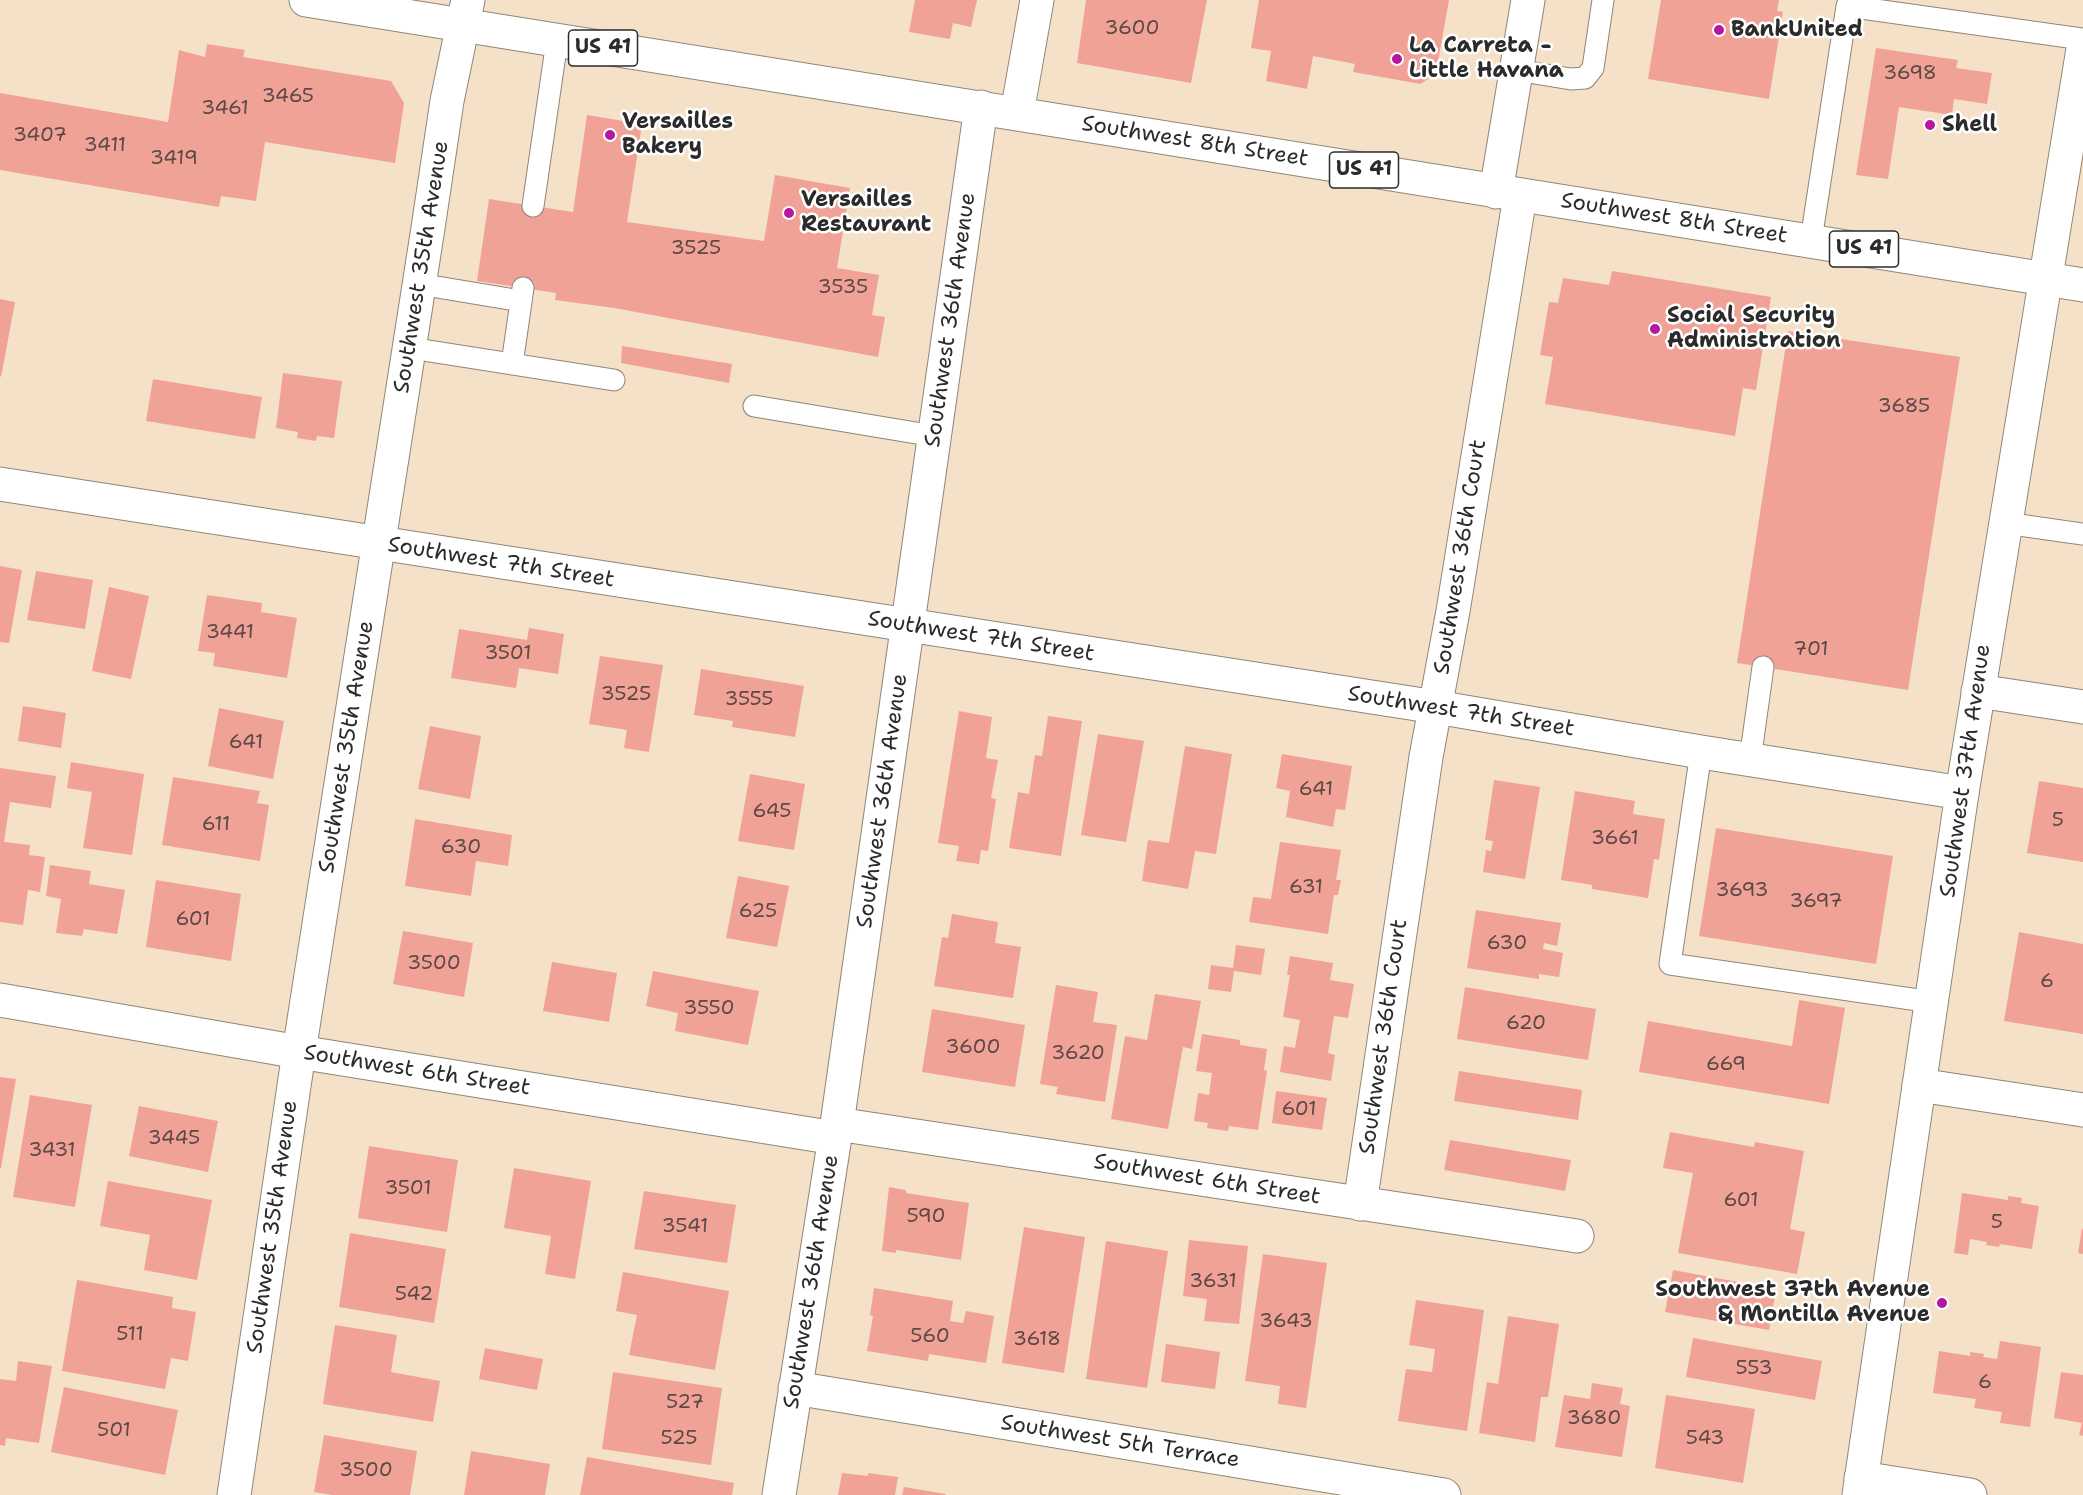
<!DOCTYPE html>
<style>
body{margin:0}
canvas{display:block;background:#f4e1c7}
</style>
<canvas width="2083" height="1495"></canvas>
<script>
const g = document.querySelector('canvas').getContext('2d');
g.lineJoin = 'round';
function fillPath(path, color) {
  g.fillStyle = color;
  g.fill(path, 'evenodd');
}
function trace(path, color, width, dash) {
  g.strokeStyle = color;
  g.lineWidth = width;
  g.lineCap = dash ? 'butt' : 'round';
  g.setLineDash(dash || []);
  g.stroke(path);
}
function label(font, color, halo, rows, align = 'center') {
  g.font = font + ' "Shantell Sans",sans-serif';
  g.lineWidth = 5;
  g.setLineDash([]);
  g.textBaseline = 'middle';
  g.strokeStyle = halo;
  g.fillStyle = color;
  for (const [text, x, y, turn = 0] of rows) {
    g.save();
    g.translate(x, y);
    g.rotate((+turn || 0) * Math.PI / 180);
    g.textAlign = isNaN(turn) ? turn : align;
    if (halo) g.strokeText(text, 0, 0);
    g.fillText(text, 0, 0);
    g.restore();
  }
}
const building = new Path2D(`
 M915 0H977L971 27 953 23 950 39 909 32Z
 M1086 0H1207L1191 83 1077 63Z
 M1259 0H1449L1436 73 1421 84 1353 72 1355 64 1313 56 1307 89 1266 81 1271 51 1251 48Z
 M1661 0H1779L1777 11 1783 12 1769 99 1648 79Z
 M207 44 245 50 243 57 391 81 404 103 395 163 265 142 256 201 221 196 219 207 0 170V93L168 122 179 50 205 57Z
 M1876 48 1958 60 1956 68 1992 73 1987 104 1954 99 1952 115 1899 107 1888 179 1856 175Z
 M587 115 642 124 627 222 764 241 775 175 850 188 837 268 879 275 872 315 885 317 878 357 614 308 555 300 556 293 477 281 489 199 573 212Z
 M1612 271 1771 297 1756 390 1743 388 1735 436 1545 404 1553 357 1540 355 1549 302 1558 303 1563 278 1609 285Z
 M0 299 15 302 1 377 0 376Z
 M1788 331 1960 357 1908 690 1737 663Z
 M622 346 732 364 729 383 621 363Z
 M283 373 342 381 334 438 317 436 316 441 297 438 298 432 276 428Z
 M153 379 262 397 255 439 146 421Z
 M0 566 22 570 9 643 0 642Z
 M36 571 93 580 85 629 27 620Z
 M109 587 149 596 131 679 92 671Z
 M207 595 262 603 261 612 297 618 287 678 213 666 215 653 198 651Z
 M529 628 564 634 558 674 519 668 516 688 451 678 459 629 527 640Z
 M600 656 663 665 649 752 624 748 627 730 589 724Z
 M701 669 804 686 795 737 732 727 733 721 694 715Z
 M23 706 66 713 61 748 18 741Z
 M219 708 284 721 273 779 208 766Z
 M959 711 992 717 986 758 998 760 991 798 996 799 988 851 981 850 979 864 956 861 959 846 938 843Z
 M1048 716 1082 721 1061 856 1009 848 1018 792 1029 794 1035 755 1042 756Z
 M430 726 481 736 470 799 418 789Z
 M1098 734 1144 741 1126 842 1081 835Z
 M1185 746 1232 754 1216 854 1195 851 1188 889 1142 881 1148 840 1169 843Z
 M1282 754 1352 766 1345 810 1336 809 1333 827 1286 817 1290 791 1276 788Z
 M71 762 144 774 132 855 83 848 92 792 67 788Z
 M0 768 56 776 51 808 10 802 4 842 30 845 29 855 45 857 40 892 28 890 23 925 0 922Z
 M750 774 805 784 794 850 738 841Z
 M173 777 260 791 257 803 269 805 260 861 162 845Z
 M1494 780 1540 787 1525 879 1483 872 1486 850 1491 851 1493 841 1485 840Z
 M2039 781 2083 788V862L2027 853Z
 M1575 791 1635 801 1633 814 1665 819 1659 860 1654 859 1648 898 1592 889V885L1561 880Z
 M415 819 512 835 508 866 476 861 471 896 405 886Z
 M1716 828 1893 856 1876 964 1699 936Z
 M1280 842 1341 850 1336 880H1341L1338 895H1334L1328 934 1249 922 1253 897 1271 899Z
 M50 865 91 871 89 884 125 890 117 934 84 929 82 936 56 933 61 899 46 896Z
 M738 876 789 886 777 947 726 938Z
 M156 880 241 894 231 961 146 947Z
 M1476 910 1561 923 1557 946 1544 943 1543 949 1563 953 1559 977 1539 974V979L1467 968Z
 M952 914 998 922 995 943 1021 947 1013 998 934 986 942 937 948 938Z
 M403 931 473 943 464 997 393 984Z
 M2019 932 2083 944V1034L2004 1021Z
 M1236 945 1265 949 1261 975 1234 971 1231 992 1208 989 1211 965 1233 968Z
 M1290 956 1333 963 1330 980 1354 984 1348 1018 1334 1016 1328 1053 1335 1055 1331 1081 1280 1072 1284 1046 1295 1048 1300 1020 1283 1017 1290 975H1287Z
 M552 962 617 973 609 1022 543 1011Z
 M653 971 759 991 748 1045 675 1031 678 1013 646 1006Z
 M1056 985 1098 992 1093 1022 1117 1025 1105 1102 1056 1094 1058 1087 1040 1084Z
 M1465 987 1596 1009 1588 1060 1457 1039Z
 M1155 994 1201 1001 1192 1049 1183 1047 1168 1129 1111 1119 1125 1036 1147 1040Z
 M1799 1000 1845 1008 1829 1104 1639 1072 1648 1021 1792 1046Z
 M932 1009 1025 1025 1015 1087 922 1072Z
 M1202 1034 1240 1040V1045L1267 1049 1264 1070 1267 1071 1258 1130 1229 1126 1228 1131 1207 1128 1208 1123 1194 1121 1198 1093 1209 1095 1212 1073 1196 1071Z
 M1459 1071 1582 1090 1578 1120 1454 1101Z
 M0 1077 16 1079 1 1168H0Z
 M1276 1091 1327 1098 1322 1130 1272 1123Z
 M30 1095 92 1105 75 1207 13 1197Z
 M139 1106 218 1121 208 1172 129 1156Z
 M1670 1132 1754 1147 1755 1142 1804 1151 1790 1229 1805 1232 1797 1274 1678 1253 1693 1173 1663 1168Z
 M1450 1140 1571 1160 1565 1191 1444 1170Z
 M369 1146 458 1160 447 1232 358 1218Z
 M514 1168 591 1181 575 1279 545 1274 551 1236 504 1228Z
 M108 1181 212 1200 197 1280 144 1270 150 1235 100 1226Z
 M889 1187 906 1190V1193L969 1203 961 1260 896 1250V1253L882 1251Z
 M644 1191 736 1205 727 1263 634 1249Z
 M1962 1193 2008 1200V1196L2022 1198 2021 1203 2039 1206 2032 1249 2000 1244 1999 1247 1986 1245 1987 1242 1970 1239 1968 1255 1954 1253Z
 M1024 1227 1085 1237 1064 1373 1002 1363Z
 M2082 1229H2083V1254L2078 1253Z
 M350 1233 446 1249 434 1323 339 1307Z
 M1189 1240 1248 1246 1239 1324 1204 1321 1207 1299 1183 1296Z
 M1106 1241 1168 1251 1147 1388 1086 1379Z
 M1263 1254 1327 1263 1306 1408 1278 1404 1280 1386 1245 1381Z
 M1673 1270 1776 1289 1769 1330 1665 1312Z
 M623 1272 729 1291 715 1370 629 1355 637 1315 616 1311Z
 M77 1280 173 1297 172 1308 196 1312 188 1361 171 1358 165 1389 62 1371Z
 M874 1288 953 1301 950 1321 963 1323 966 1311 994 1316 986 1363 929 1354 928 1361 867 1351 873 1316 870 1315Z
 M1416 1300 1484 1310 1467 1431 1398 1421 1406 1369 1432 1372 1435 1349 1409 1345Z
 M1508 1316 1559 1324 1548 1397H1541L1535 1442 1479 1433 1487 1382 1498 1384Z
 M335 1325 397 1335 391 1372 440 1381 433 1422 323 1404Z
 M1693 1338 1822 1361 1815 1400 1686 1377Z
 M2000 1341 2041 1347 2030 1427 2000 1423 2002 1412 1974 1408 1976 1399 1933 1393 1939 1351 1970 1356V1352L1984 1354 1983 1357 1997 1359Z
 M1166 1344 1220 1352 1215 1389 1161 1382Z
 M485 1348 543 1359 537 1390 479 1379Z
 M18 1361 52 1366 39 1443 6 1438 5 1446 0 1445V1379L16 1381Z
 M613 1372 722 1388 711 1465 602 1449Z
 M2061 1372 2083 1375V1436L2079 1435 2082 1423 2054 1418Z
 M1592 1383 1623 1388 1620 1404 1630 1406 1622 1457 1555 1447 1564 1395 1590 1399Z
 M64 1387 178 1410 165 1475 51 1452Z
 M1666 1395 1755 1409 1743 1483 1655 1468Z
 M324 1435 417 1451 410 1495H333L314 1492Z
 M471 1451 550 1464 545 1495H464Z
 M587 1457 734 1483 732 1495H580Z
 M842 1473 868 1476V1473L898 1477 895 1495H838Z
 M904 1487 946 1494V1495H902Z`);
const service = new Path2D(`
 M1516 70 1571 79 1585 78 1593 68 1603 0
 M533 206 557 41
 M1811 240 1847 6 2083 39
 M419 284 521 301
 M410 348 614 380
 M512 364 523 288
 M754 406 934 436
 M2005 523 2083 534
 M1701 752 1670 964 1932 1002
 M1750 760 1763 667`);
const minor = new Path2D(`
 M1017 113 1037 0
 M1496 192 1528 0
 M0 484 1436 707 1701 752 1962 793
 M1978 691 2083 707
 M0 1000 299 1052 835 1138
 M1919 1085 2083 1110
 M837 1124 1577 1236
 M1360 1204 1426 757 1453 611 1520 196
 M795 1388 1444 1495
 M1861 1478 1970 1495
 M234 1495 299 1052 428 228 447 101 468 0
 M779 1495 837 1124 981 107`);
const secondary = new Path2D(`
 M1859 1495 1962 793 2083 49`);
const primary = new Path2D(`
 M306 0 2083 285`);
const markers = [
 [1719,30,6,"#b5179e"],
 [1397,59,6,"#b5179e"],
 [1930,125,6,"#b5179e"],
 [610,135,6,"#b5179e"],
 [789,213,6,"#b5179e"],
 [1655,329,6,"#b5179e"],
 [1942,1303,6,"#b5179e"]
];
const numberNames = [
 ["3600",1132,29],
 ["3698",1910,74],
 ["3465",288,97],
 ["3461",225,109],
 ["3407",40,136],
 ["3411",105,146],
 ["3419",174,159],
 ["3525",696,249],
 ["3535",843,288],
 ["3685",1904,407],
 ["3441",230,633],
 ["701",1811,650],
 ["3501",508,654],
 ["3525",626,695],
 ["3555",749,700],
 ["641",246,743],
 ["641",1316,790],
 ["645",772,812],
 ["5",2058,821],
 ["611",216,825],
 ["3661",1615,839],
 ["630",461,848],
 ["631",1306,888],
 ["3693",1742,891],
 ["3697",1816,902],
 ["625",758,912],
 ["601",193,920],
 ["630",1507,944],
 ["3500",434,964],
 ["6",2047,982],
 ["3550",709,1009],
 ["620",1526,1024],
 ["3600",973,1048],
 ["3620",1078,1054],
 ["669",1726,1065],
 ["601",1299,1110],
 ["3445",174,1139],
 ["3431",52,1151],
 ["3501",408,1189],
 ["601",1741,1201],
 ["590",926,1217],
 ["5",1997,1223],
 ["3541",685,1227],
 ["3631",1213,1282],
 ["542",414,1295],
 ["3643",1286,1322],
 ["511",130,1335],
 ["560",930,1337],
 ["3618",1037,1340],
 ["553",1754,1369],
 ["6",1985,1383],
 ["527",685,1403],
 ["3680",1594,1419],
 ["501",114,1431],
 ["525",679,1439],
 ["543",1705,1439],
 ["3500",366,1471]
];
const shields = [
 [603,48,69],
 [1364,170,69],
 [1864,249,69]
];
const shieldNames = [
 ["US 41",603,48],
 ["US 41",1364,170],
 ["US 41",1864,249]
];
const poiNames = [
 ["BankUnited",1731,30],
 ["La Carreta -",1409,46],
 ["Little Havana",1409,71],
 ["Versailles",622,122],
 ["Bakery",622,147],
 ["Shell",1942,125],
 ["Versailles",801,200],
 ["Restaurant",801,225],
 ["Social Security",1667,316],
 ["Administration",1667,341],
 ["Southwest 37th Avenue",1930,1290,"right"],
 ["& Montilla Avenue",1930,1315,"right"]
];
const streetNames = [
 ["Southwest 8th Street",1195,142,9],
 ["Southwest 8th Street",1674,219,9],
 ["Southwest 35th Avenue",422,267,-81],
 ["Southwest 36th Avenue",951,320,-82],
 ["Southwest 36th Court",1461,557,-81],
 ["Southwest 7th Street",501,563,9],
 ["Southwest 7th Street",981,637,9],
 ["Southwest 7th Street",1461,712,9],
 ["Southwest 35th Avenue",347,747,-81],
 ["Southwest 37th Avenue",1966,771,-82],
 ["Southwest 36th Avenue",883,801,-82],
 ["Southwest 36th Court",1384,1037,-82],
 ["Southwest 6th Street",417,1071,9],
 ["Southwest 6th Street",1207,1180,9],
 ["Southwest 35th Avenue",273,1227,-82],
 ["Southwest 36th Avenue",812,1282,-81],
 ["Southwest 5th Terrace",1120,1442,9]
];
fillPath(building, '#f1a297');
trace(service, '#908679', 23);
trace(minor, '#908679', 35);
trace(secondary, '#908679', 35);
trace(primary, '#908679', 35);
trace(service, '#fff', 21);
trace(minor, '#fff', 33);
trace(secondary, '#fff', 33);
trace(primary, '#fff', 33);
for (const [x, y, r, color] of markers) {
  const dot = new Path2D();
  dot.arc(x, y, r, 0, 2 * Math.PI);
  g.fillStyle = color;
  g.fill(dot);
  trace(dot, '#fff', 2);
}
label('20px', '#5c4946', null, numberNames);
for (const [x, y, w] of shields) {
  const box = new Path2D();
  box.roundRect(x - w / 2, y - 18, w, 36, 4.5);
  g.fillStyle = '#fff';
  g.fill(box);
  trace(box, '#2b2b2b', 1.5);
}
label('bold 21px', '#2b2b2b', null, shieldNames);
label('bold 22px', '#2b2b2b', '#fff', poiNames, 'left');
label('22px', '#2b2b2b', '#fff', streetNames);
</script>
